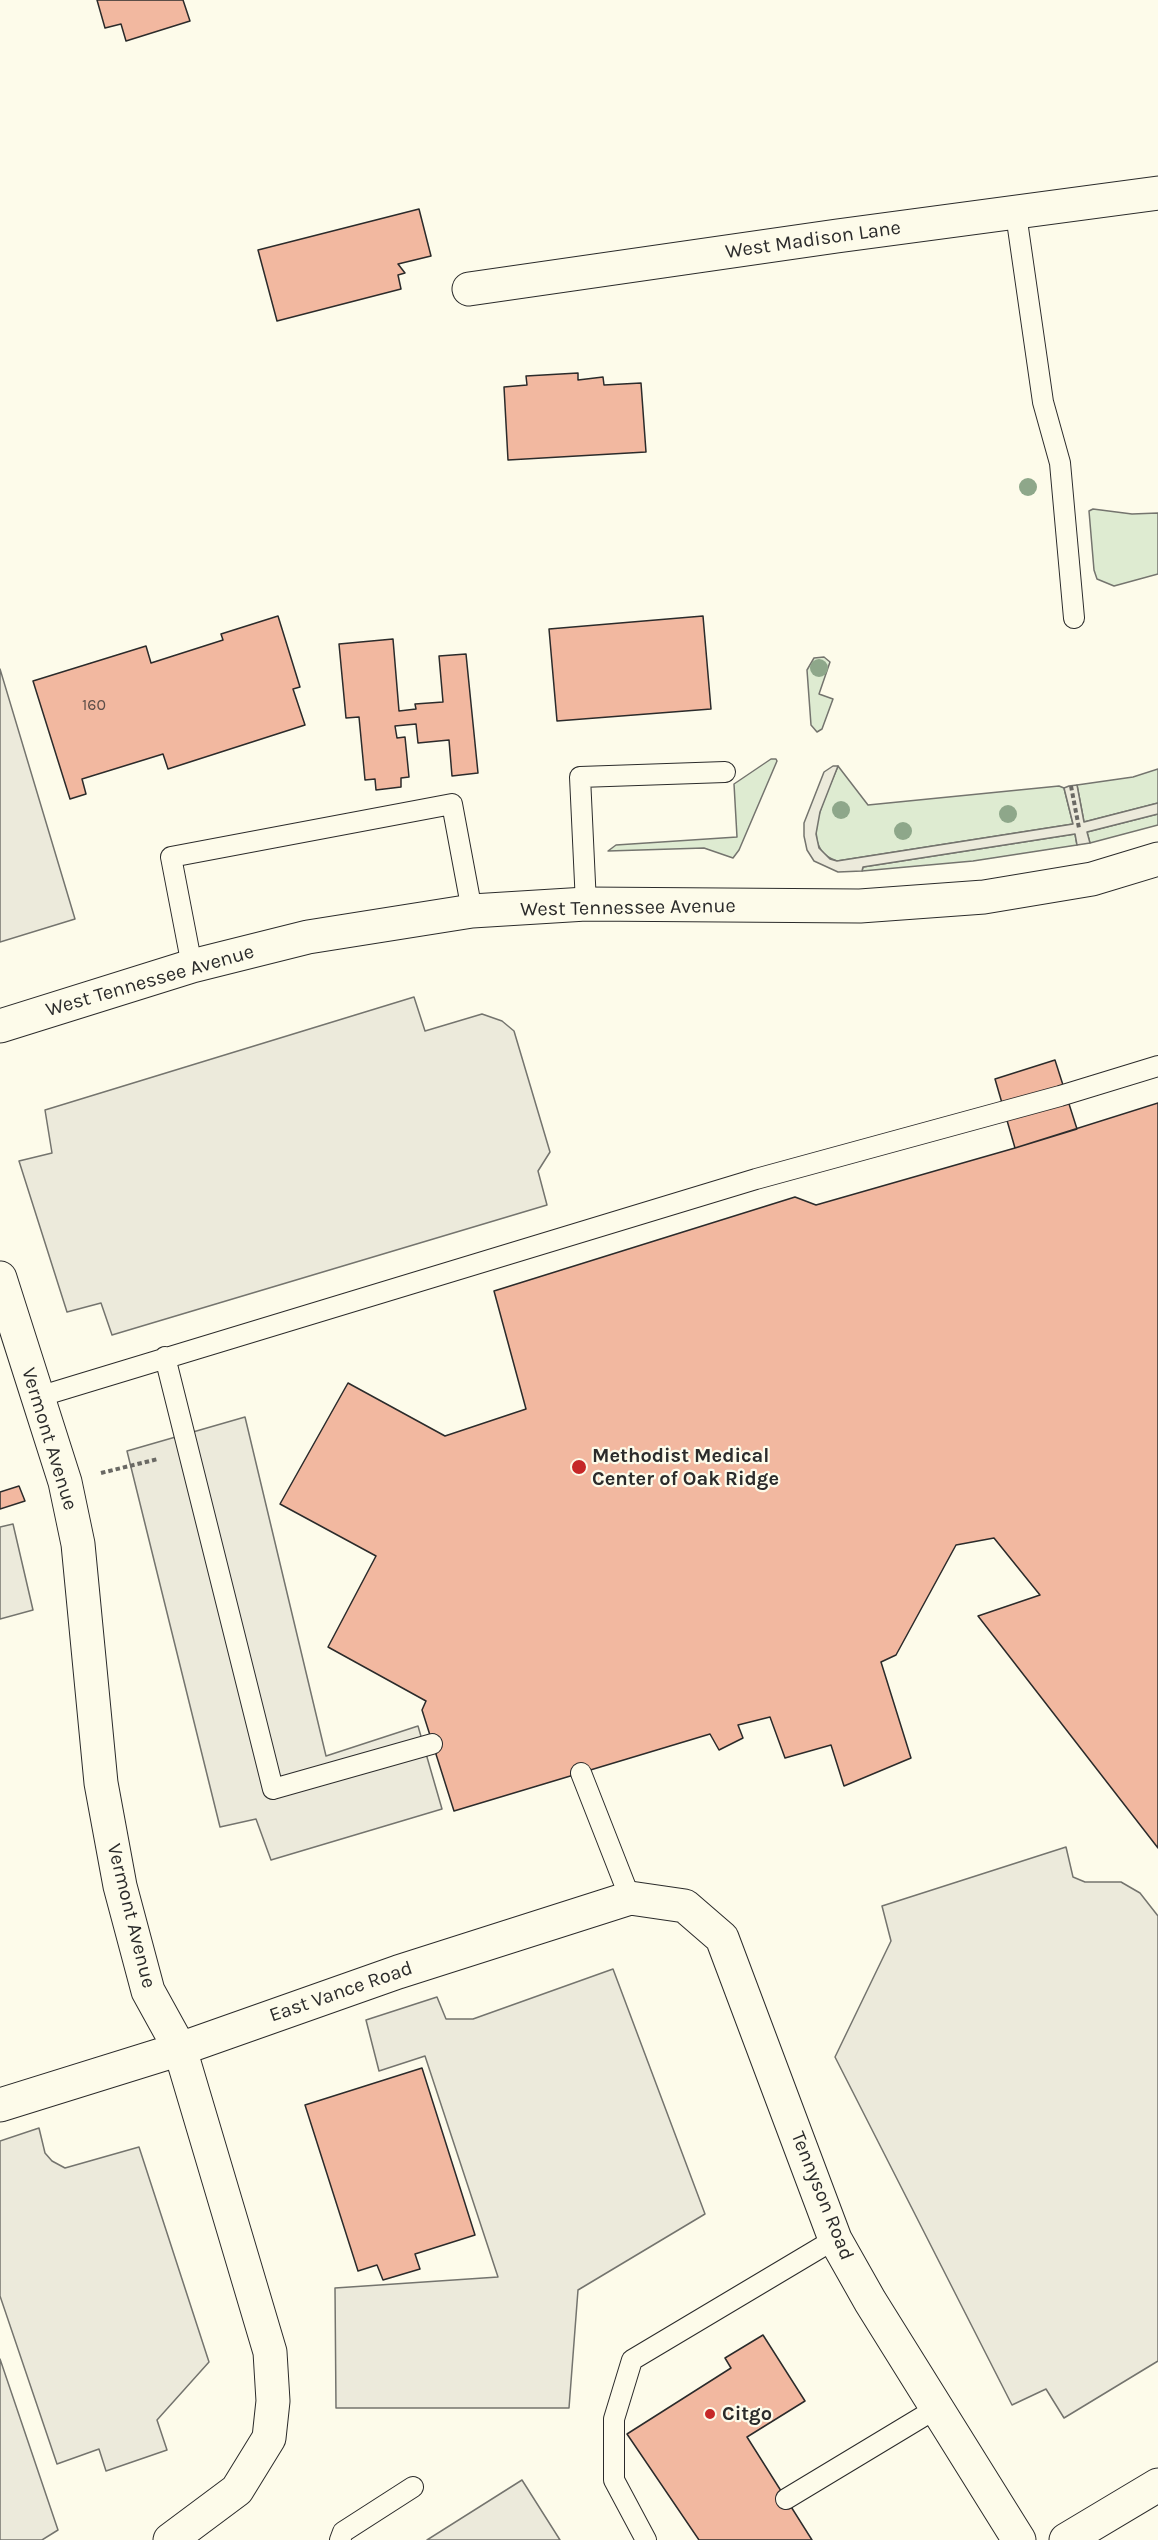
<!DOCTYPE html>
<style>
body{margin:0}
canvas{display:block;background:#fdfbea}
</style>
<canvas width="1158" height="2540"></canvas>
<script>
const g = document.querySelector('canvas').getContext('2d');
g.lineJoin = 'round';
function fillPath(path, color) {
  g.fillStyle = color;
  g.fill(path, 'evenodd');
}
function trace(path, color, width, dash) {
  g.strokeStyle = color;
  g.lineWidth = width;
  g.lineCap = dash ? 'butt' : 'round';
  g.setLineDash(dash || []);
  g.stroke(path);
}
function label(font, color, halo, rows, align = 'center') {
  g.font = font + ' Karla,sans-serif';
  g.lineWidth = 4.5;
  g.setLineDash([]);
  g.textBaseline = 'middle';
  g.strokeStyle = halo;
  g.fillStyle = color;
  for (const [text, x, y, turn = 0] of rows) {
    g.save();
    g.translate(x, y);
    g.rotate((+turn || 0) * Math.PI / 180);
    g.textAlign = isNaN(turn) ? turn : align;
    if (halo) g.strokeText(text, 0, 0);
    g.fillText(text, 0, 0);
    g.restore();
  }
}
const green = new Path2D(`
 M1093 509 1132 514 1158 513V574L1114 586 1097 579 1094 570 1089 511Z
 M824 657 830 662 819 694 833 699 822 729 817 732 811 725 807 670 814 658Z
 M771 759H776L777 761 739 850 733 858 704 848 608 851 616 845 737 837 734 784Z
 M838 766 868 805 1059 786 1064 788 1073 824 837 861C795 848 828 792 838 766Z
 M1158 769V803L1084 822 1077 785 1133 777Z
 M1158 814V825L1090 843 1087 832Z
 M1075 834 1077 845 973 861 862 871 863 867Z`);
const parking = new Path2D(`
 M0 669 75 919 0 942Z
 M833 766H838L820 812 816 834 819 848 830 859 837 861 1073 824 1064 788 1069 786 1077 785 1084 822 1158 803V814L1087 832 1090 843 1077 845 1075 834 863 867 862 871 838 872 814 861 807 850 804 836V823L824 772Z
 M414 997 425 1031 482 1014 502 1021 514 1031 550 1152 538 1171 547 1205 112 1335 101 1303 67 1312 19 1161 52 1153 45 1110Z
 M245 1417 326 1756 418 1726 442 1809 271 1860 256 1819 220 1827 127 1451Z
 M13 1524 33 1610 0 1619V1527Z
 M1066 1847 1073 1877 1085 1882H1121L1140 1893 1158 1916V2361L1064 2418 1046 2389 1012 2405 835 2057 891 1941 882 1906Z
 M613 1969 705 2214 578 2290 569 2408H336L335 2288 498 2277 425 2056 379 2071 366 2020 437 1997 446 2019H473Z
 M39 2128 45 2153 52 2161 65 2168 139 2147 209 2362 157 2420 167 2450 106 2471 99 2449 57 2464 0 2296V2141Z
 M0 2359 58 2530 42 2540H0Z
 M522 2480 560 2540H427Z`);
const building = new Path2D(`
 M97 0H183L190 21 126 41 121 24 105 28Z
 M419 209 431 256 398 264 405 273 398 275 401 289 277 321 258 250Z
 M578 373V380L603 377 604 385 641 383 646 452 508 460 504 387 527 385 526 376Z
 M278 616 300 687 293 689 305 725 168 769 163 754 82 779 86 794 70 799 33 681 146 646 151 663 223 640 221 634Z
 M703 616 711 709 557 721 549 629Z
 M393 639 399 711 416 709 415 704 443 702 439 656 466 654 478 773 452 776 449 740 418 743 416 724 395 726 397 738 405 737 409 777 401 778V787L376 790 375 779 365 780 359 717 346 718 339 644Z
 M1055 1060 1077 1129 1015 1148 995 1079Z
 M1158 1103V1848L978 1616 1040 1595 994 1538 956 1545 896 1655 881 1662 911 1758 844 1786 831 1745 785 1758 770 1717 738 1725 743 1738 719 1750 710 1734 454 1811 422 1710 426 1701 328 1647 376 1556 280 1504 348 1383 445 1436 526 1409 494 1291 795 1197 816 1205 1015 1148Z
 M19 1486 25 1501 0 1509V1492Z
 M422 2068 475 2235 415 2254 420 2269 383 2280 377 2265 358 2271 305 2105Z
 M763 2335 805 2401 747 2437 812 2540H699L627 2434 731 2368 725 2358Z`);
const path = new Path2D(`
 M1071 786 1079 828
 M101 1473 158 1459`);
const service = new Path2D(`
 M1016 214 1043 402 1060 463 1074 618
 M586 904 580 777 725 772
 M192 966 171 857 452 804 472 911
 M165 1357 273 1789 432 1744
 M38 1397 756 1179 1060 1096 1158 1066
 M581 1773 630 1898
 M786 2499 937 2408
 M340 2540 343 2532 413 2487
 M646 2540 614 2480V2419L632 2360 835 2239`);
const minor = new Path2D(`
 M469 289 837 236 1158 193
 M0 1278 65 1482 78 1544 101 1783 120 1886 148 1991 180 2049 270 2352 273 2401 269 2438 237 2490 170 2540
 M0 2105 180 2049 398 1972 630 1898 685 1906 722 1938 835 2239 870 2301 1019 2540`);
const tertiary = new Path2D(`
 M0 1026 192 966 308 937 472 911 586 904 860 906 984 897 1092 879 1158 859`);
const trunk = new Path2D(`
 M1066 2540 1158 2485`);
const trees = [
 [1028,487],
 [819,668],
 [841,810],
 [1008,814],
 [903,831]
];
const markers = [
 [579,1467,8,"#c62828"],
 [710,2414,6,"#c62828"]
];
const numberNames = [
 ["160",94,705]
];
const streetNames = [
 ["West Madison Lane",813,240,-8],
 ["West Tennessee Avenue",628,908,-1],
 ["West Tennessee Avenue",150,981,-16],
 ["Vermont Avenue",49,1439,73],
 ["Vermont Avenue",131,1916,76],
 ["East Vance Road",341,1992,-19],
 ["Tennyson Road",822,2196,68]
];
const poiNames = [
 ["Methodist Medical",592,1456],
 ["Center of Oak Ridge",592,1479],
 ["Citgo",722,2414]
];
fillPath(green, '#deebd1');
trace(green, '#74746e', 1.5);
fillPath(parking, '#eceadb');
trace(parking, '#74746e', 1.5);
fillPath(building, '#f2b8a0');
trace(building, '#2b2b2b', 1.5);
trace(service, '#2b2b2b', 22);
trace(minor, '#2b2b2b', 35);
trace(tertiary, '#2b2b2b', 35);
trace(trunk, '#2b2b2b', 35);
trace(path, '#6a6964', 4, [4.5, 3]);
trace(service, '#fdfbea', 20);
trace(minor, '#fdfbea', 33);
trace(tertiary, '#fdfbea', 33);
trace(trunk, '#fdfbea', 33);
g.fillStyle = '#8ea78a';
for (const [x, y] of trees) {
  g.beginPath();
  g.arc(x, y, 9, 0, 2 * Math.PI);
  g.fill();
}
for (const [x, y, r, color] of markers) {
  const dot = new Path2D();
  dot.arc(x, y, r, 0, 2 * Math.PI);
  g.fillStyle = color;
  g.fill(dot);
  trace(dot, '#fdfbea', 2);
}
label('16px', '#5d4e48', null, numberNames);
label('20px', '#2b2b2b', '#fdfbea', streetNames);
label('bold 20px', '#2b2b2b', '#fdfbea', poiNames, 'left');
</script>
